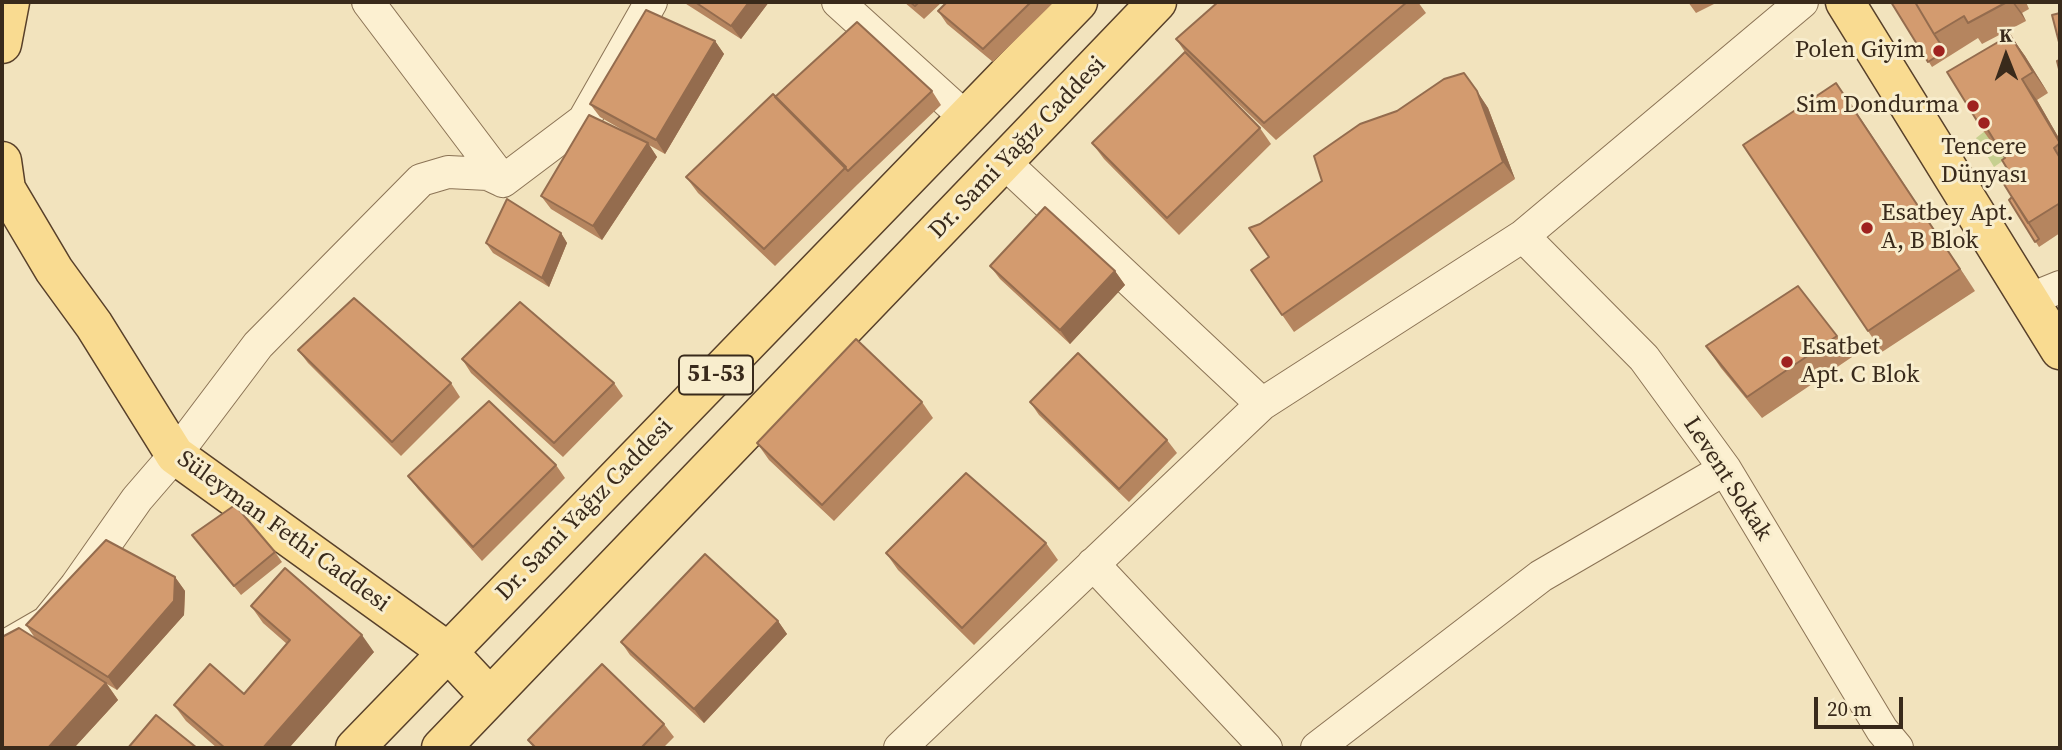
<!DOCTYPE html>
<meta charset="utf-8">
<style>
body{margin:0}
#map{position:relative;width:2062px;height:750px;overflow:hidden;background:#f2e3bd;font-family:"Source Serif 4",serif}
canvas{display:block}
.frame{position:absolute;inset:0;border:4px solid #392a1b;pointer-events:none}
.north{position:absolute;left:1971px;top:21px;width:70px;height:70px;-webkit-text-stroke:5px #f8edcd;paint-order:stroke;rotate:359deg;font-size:19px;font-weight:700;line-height:28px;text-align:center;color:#392a1b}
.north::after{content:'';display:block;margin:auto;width:24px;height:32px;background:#392a1b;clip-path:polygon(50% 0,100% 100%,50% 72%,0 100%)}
.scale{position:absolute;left:1814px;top:697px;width:89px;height:32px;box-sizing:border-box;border:4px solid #392a1b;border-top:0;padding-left:9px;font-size:21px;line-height:24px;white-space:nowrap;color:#392a1b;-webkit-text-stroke:5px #f8edcd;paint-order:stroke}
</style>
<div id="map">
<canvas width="2062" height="750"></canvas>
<div class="frame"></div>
<div class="north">K</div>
<div class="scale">20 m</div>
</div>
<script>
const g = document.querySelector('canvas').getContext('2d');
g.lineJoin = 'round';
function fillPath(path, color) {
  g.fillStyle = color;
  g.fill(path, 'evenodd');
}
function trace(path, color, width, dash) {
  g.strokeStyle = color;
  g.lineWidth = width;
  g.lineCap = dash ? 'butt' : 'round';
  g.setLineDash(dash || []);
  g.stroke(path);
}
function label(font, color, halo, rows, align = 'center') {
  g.font = font + ' "Source Serif 4",serif';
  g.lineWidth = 6;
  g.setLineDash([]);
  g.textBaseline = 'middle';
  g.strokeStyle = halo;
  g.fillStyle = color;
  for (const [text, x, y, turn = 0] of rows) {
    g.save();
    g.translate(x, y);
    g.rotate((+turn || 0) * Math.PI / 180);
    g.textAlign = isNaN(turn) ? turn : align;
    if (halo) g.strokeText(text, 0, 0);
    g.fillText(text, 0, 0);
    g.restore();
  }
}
const green = new Path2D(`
 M1985 131 1997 150 2001 148 2007 158 1994 167 1976 138Z`);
const minor = new Path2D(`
 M368 2 503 181
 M838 2 966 118
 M1004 162 1262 404
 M1523 236 1644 358 1725 469 1882 730 1897 748
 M2028 300 2060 287
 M1093 564 1266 748
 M2 648 47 622 76 586 137 499 175 455 258 345 421 180 448 172 488 174 503 181 584 120 651 2
 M900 748 1262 404 1523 236 1802 2
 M1317 748 1541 576 1725 469`);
const major = new Path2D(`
 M1845 2 2060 350
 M2 44 10 2
 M2 161 6 189 54 270 94 325 175 455 447 651 490 697
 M355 748 1078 2
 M441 748 1157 2`);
const wall = new Path2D(`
 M683 2H769L741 39Z
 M904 2H942L924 19Z
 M947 2H1054L993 62 947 24 938 11Z
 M1218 2H1418L1426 13 1276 140 1205 72 1260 128 1271 144 1179 235 1104 159 1092 143 1185 52 1176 39Z
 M1688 2H1718L1696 13Z
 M1891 2H2026L2029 9 2022 13 2026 21 1982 44 1978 38 1932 67Z
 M2010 35 2025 56 2048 93 2037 100 2060 140V233L2039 247 2009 200 2012 197 2011 175 2005 158 1999 149 1997 150 1982 129Z
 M715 41 724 54 665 154 649 145 657 157 602 240 551 209 541 196 633 136 600 117 590 104Z
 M1464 73 1488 108 1515 179 1294 332 1251 270 1269 257 1260 224 1322 181 1397 111Z
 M1836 83 1975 291 1882 352 1868 331Z
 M932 91 941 105 858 184 775 266 698 193 686 177Z
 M561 233 567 243 549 287 493 253 486 243Z
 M990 266 1115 271 1125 285 1070 344 1000 279Z
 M1837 336 1852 357 1762 418 1721 368 1706 346Z
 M298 350 451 383 460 397 401 456 308 363Z
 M462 359 614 383 623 396 563 457 471 373Z
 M922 402 933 418 834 521 769 460 757 443Z
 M1030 402 1167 440 1177 453 1129 502 1039 415Z
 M556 465 565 478 482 561 418 489 408 476Z
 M192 535 275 552 282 562 241 595Z
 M1046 543 1058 560 974 645 898 570 886 553Z
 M175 577 185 591 184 615 117 690 107 684 118 700 74 748H2L35 638 26 625Z
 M251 606 374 652 289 748H217L186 721 174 705 244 694 287 644 263 623Z
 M778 621 787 634 704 723 630 655 621 642Z
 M664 724 674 737 663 748H534L528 740Z`);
const shadedWall = new Path2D(`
 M749 2H769L741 39 731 26Z
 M2012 2H2014L2022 13 2026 21Z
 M2010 35 2025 56 2048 93 2033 72Z
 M715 41 724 54 665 154 656 140Z
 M2022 79 2037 100 2060 140V143Z
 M1836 83 1851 104 1975 291 1960 269Z
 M1477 91 1488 108 1515 179 1503 162Z
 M648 143 657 157 602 240 593 226Z
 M561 233 567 243 549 287 542 278Z
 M1115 271 1125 285 1070 344 1060 330Z
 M175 577 185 591 184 615 117 690 108 677Z
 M778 621 787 634 704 723 694 709Z
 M362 635 374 652 289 748H263Z
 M106 683 118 700 74 748H48Z`);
const building = new Path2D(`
 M695 2H749L731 26Z
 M910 2H919L915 6Z
 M947 2H1031L983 49 938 11Z
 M1218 2H1407L1264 123 1176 39Z
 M1891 2H1915L1934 34 1945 51 1928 62Z
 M1915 2H2007L1968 23 1964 16 1934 34Z
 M646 10 715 41 656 140 590 104Z
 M2060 13V46L2052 15Z
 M857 22 932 91 848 171 775 97Z
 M2010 35 2033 72 2022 79 2060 143 2054 148 2060 158V203L2028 223 2002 181 2011 175 2002 160 2005 158 1986 127 1982 129 1947 72Z
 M1185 52 1260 128 1167 218 1092 143Z
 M2060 60V73L2057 61Z
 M1464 73 1477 91 1503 162 1282 315 1251 270 1269 257 1249 228 1260 224 1322 181 1314 156 1360 124 1397 111 1444 79Z
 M1836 83 1960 269 1868 331 1743 145Z
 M773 94 846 167 764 249 686 177Z
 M589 115 648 143 593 226 541 196Z
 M2012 197 2039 239 2035 242 2009 200Z
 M507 199 561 233 542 278 486 243Z
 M1045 207 1115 271 1060 330 990 266Z
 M1798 286 1837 336 1747 397 1706 346Z
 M354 298 451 383 392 442 298 350Z
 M520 302 614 383 554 443 462 359Z
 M856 339 922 402 822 505 757 443Z
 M1078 353 1167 440 1119 489 1030 402Z
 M489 401 556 465 473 547 408 476Z
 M966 473 1046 543 962 628 886 553Z
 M235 505 275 552 234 586 192 535Z
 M106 540 175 577 174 601 108 677 26 625Z
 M705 554 778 621 694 709 621 642Z
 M285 568 362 635 263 748H225L174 705 210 664 244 694 290 640 251 606Z
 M19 628 106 683 48 748H2V637Z
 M602 664 664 724 641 748H536L528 740Z
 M156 715 197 748H128Z`);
const markers = [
 [1939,51,7,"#9f221f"],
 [1973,106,7,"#9f221f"],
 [1984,123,7,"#9f221f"],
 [1867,228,7,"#9f221f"],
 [1787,362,7,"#9f221f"]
];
const shields = [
 [716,375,74]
];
const shieldNames = [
 ["51-53",716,375]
];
const poiNames = [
 ["Polen Giyim",1925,51],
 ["Sim Dondurma",1959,106],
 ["Tencere",1984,148,"center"],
 ["Dünyası",1984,176,"center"],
 ["Esatbey Apt.",1881,214,"left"],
 ["A, B Blok",1881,242,"left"],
 ["Esatbet",1801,348,"left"],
 ["Apt. C Blok",1801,376,"left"]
];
const streetNames = [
 ["Dr. Sami Yağız Caddesi",1018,148,-46],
 ["Levent Sokak",1727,479,57],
 ["Dr. Sami Yağız Caddesi",585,510,-46],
 ["Süleyman Fethi Caddesi",283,532,36]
];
fillPath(green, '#c7d090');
trace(minor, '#8b7355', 34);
trace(major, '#58402a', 41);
trace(minor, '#fcf0d1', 32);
trace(major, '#f9db91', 38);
fillPath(wall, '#b5855f');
fillPath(shadedWall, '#946c4e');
fillPath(building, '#d39b6f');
trace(building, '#946c4e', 2);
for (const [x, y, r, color] of markers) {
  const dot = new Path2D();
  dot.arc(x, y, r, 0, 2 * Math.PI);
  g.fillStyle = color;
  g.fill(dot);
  trace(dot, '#f8edcd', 2.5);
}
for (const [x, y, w] of shields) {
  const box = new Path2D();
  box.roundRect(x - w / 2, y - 19.5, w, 39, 5);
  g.fillStyle = '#f8edcd';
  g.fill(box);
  trace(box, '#392a1b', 2);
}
label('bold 23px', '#392a1b', null, shieldNames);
label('24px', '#392a1b', '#f8edcd', poiNames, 'right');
label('24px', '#392a1b', '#f8edcd', streetNames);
</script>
